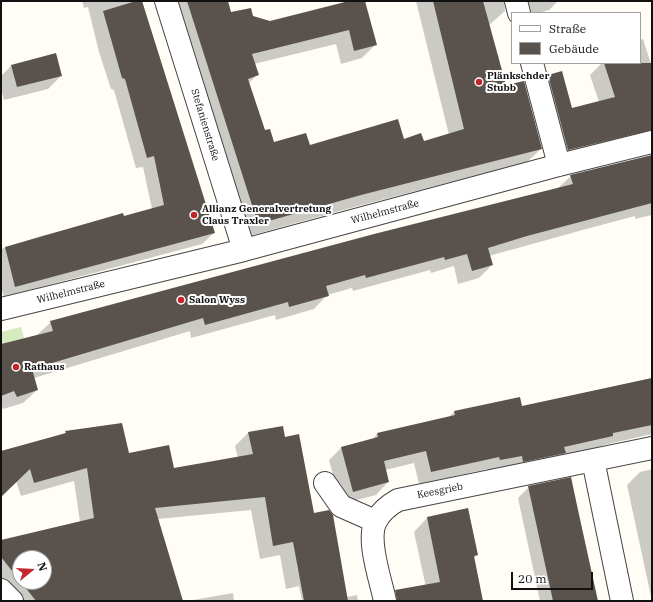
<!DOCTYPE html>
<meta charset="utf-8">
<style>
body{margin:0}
#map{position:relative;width:653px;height:602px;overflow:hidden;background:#fffdf5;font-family:"IBM Plex Serif",serif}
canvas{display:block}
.frame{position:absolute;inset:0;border:2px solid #111;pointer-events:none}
.legend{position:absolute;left:511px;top:12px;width:130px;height:52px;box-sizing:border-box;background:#fff;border:1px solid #a0a0a0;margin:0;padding:5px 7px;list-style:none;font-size:12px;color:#111}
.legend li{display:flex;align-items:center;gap:8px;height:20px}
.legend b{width:20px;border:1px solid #a0a0a0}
.north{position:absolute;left:12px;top:550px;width:40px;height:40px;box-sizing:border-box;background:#fff;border:1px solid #a0a0a0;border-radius:50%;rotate:72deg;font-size:11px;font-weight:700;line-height:16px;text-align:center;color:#111}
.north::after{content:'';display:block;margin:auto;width:14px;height:18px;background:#c4262e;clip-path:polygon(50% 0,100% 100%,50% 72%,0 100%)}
.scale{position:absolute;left:511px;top:572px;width:82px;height:18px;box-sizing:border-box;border:2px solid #111;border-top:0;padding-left:5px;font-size:12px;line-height:14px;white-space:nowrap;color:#111;-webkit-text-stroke:3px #fff;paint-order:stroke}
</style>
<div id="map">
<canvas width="653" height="602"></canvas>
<div class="frame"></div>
<ul class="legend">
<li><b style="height:5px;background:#fff"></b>Straße</li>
<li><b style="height:11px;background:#5a524d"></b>Gebäude</li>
</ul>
<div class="north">N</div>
<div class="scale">20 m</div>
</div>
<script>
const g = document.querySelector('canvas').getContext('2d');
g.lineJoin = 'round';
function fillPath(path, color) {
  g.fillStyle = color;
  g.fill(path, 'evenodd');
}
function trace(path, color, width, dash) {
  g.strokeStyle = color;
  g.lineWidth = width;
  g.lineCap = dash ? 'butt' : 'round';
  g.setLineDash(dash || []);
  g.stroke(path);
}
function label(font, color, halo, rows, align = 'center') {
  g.font = font + ' "IBM Plex Serif",serif';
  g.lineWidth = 4;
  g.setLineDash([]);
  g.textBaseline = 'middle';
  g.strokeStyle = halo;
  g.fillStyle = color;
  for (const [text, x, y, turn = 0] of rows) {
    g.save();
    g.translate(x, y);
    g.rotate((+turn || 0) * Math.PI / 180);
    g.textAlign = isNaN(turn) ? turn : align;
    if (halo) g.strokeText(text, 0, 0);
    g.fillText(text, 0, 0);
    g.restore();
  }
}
const green = new Path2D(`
 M21 327 24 338 1 344V332Z`);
const shadow = new Path2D(`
 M82 1H142L214 233 202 244 4 297 1 287V249L41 236 122 215 123 218 152 209 143 167 136 168 114 90 111 89 99 52 88 7 84 8Z
 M170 1H227L231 13 270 22 356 1H364L376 44 362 58 341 64 336 44 254 64 257 75 248 84 264 131 274 144 310 146 403 140 423 142 449 135 416 1H558L549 10 538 13H514L511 6 504 1 505 11 488 26 506 87 541 149 527 162 347 209 245 237Z
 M643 39 652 67V215L635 219V216L590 228 489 256 492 265 479 278 458 284 454 266 431 273 430 270 353 291 352 288 327 295 314 309 276 320 275 315 191 338 190 331 34 378 37 390 23 403 3 409 1 405V345L37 335 51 322 557 189 571 176 651 156V153L555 163 535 89 549 76 571 109 599 102 590 75 602 63H640V40Z
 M12 65 61 76 48 89 4 100 1 88V76Z
 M652 378V434L604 445 600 448 487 472V469L419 484 414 463 385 470 388 482 376 495 341 504 329 460 342 447 372 440 377 434 449 417 454 412 521 407Z
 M66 432 173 469 238 458 235 446 249 432 284 438 347 597 357 595 358 601H302L299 586 286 589 280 555 260 559 251 510 158 519 181 601H12L1 588V541L80 522 74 481 21 496 16 481 1 496V451L64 435ZM20 558H44V582H20Z
 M652 469V601L627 485 640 472Z
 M529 487 597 601H540L518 498Z
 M467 510 477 555 474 558 482 601H422L427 592 414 532 427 518Z
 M233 593 234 601H192L193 600Z`);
const building = new Path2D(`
 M136 1H142L215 233 15 287 5 247 123 213 124 216 164 205 154 156 147 158 125 79 122 78 103 11Z
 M187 1H228L231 12 251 8 253 16 270 21 349 1H365L377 45 354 51 349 30 252 54 259 75 248 79 265 130 270 129 274 142 306 133 310 145 398 119 404 139 421 133 424 141 464 129 433 1H483L506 85 524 81 542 149 361 195 258 224Z
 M56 53 62 76 17 87 11 65Z
 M604 63H652V130L568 150 548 75 562 71 572 108 615 97Z
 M652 155V203L527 236 488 248 493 265 472 271 467 254 445 260 444 257 366 278 365 275 326 286 329 296 289 307 288 302 205 325 203 318 32 369 38 390 17 397 14 391 1 396V344L53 331 50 321 374 234 573 184 570 175Z
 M652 378V425L613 433V436L564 447 566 453 523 462 522 456 500 460 499 457 431 472 426 451 384 461 389 482 353 492 341 447 378 437 377 433 455 415 454 411 520 397 522 406Z
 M122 423 129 453 169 445 174 468 253 454 248 432 283 426 285 437 299 434 314 513 329 510 333 515 348 601H304L293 542 273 546 265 497 155 508 183 601H36L21 582H44V558H20V581L1 557V540L94 518 87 468 34 483 30 469 1 497V451L66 433 65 431Z
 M571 477 578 510 598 601H553L528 486Z
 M468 508 478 555 474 556 483 601H397L395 590 440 582 427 517Z`);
const minor = new Path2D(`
 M166 1 244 250
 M516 1 519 13
 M532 63 559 165
 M1 309 244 250 559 165 652 142
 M593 460 622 601
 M325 483 341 506 375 521
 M385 601C381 581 366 539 376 521 381 511 389 505 398 500L652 448`);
const tertiary = new Path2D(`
 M1 590 12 601`);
const markers = [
 [479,82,4,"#c4262e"],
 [194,215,4,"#c4262e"],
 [181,300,4,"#c4262e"],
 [16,367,4,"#c4262e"]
];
const poiNames = [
 ["Plänkschder",487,76],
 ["Stubb",487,88],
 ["Allianz Generalvertretung",202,209],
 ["Claus Traxler",202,221],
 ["Salon Wyss",189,300],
 ["Rathaus",24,367]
];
const streetNames = [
 ["Stefanienstraße",205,125,73],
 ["Wilhelmstraße",385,212,-15],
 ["Wilhelmstraße",71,292,-14],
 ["Keesgrieb",440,491,-11]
];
fillPath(green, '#d5ebbd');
fillPath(shadow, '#0003');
fillPath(building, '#5a524d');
trace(minor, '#444', 24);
trace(tertiary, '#444', 24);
trace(minor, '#fff', 22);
trace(tertiary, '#fff', 22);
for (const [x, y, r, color] of markers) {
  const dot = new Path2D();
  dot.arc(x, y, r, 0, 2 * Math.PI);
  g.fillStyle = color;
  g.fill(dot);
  trace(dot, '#fff', 1.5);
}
label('bold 10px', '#111', '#fff', poiNames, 'left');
label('10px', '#111', '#fff', streetNames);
</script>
